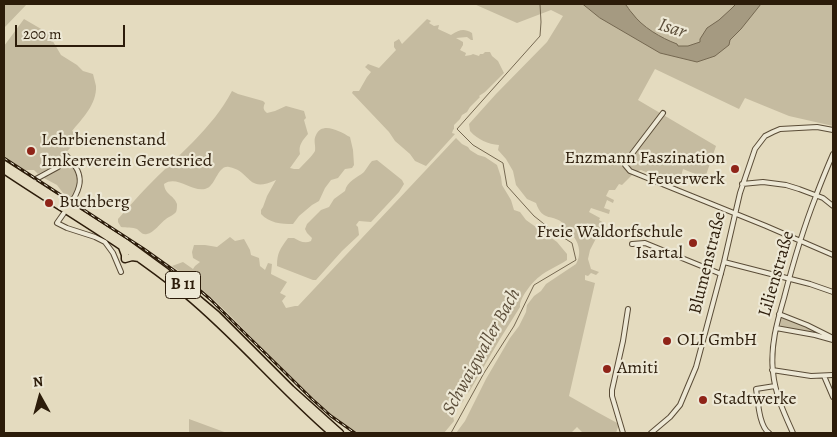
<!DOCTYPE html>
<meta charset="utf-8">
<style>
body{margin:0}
#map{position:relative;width:837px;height:437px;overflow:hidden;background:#e4dbbf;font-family:Alegreya,serif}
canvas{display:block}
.frame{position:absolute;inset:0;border:5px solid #2c1c0a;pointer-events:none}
.north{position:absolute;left:15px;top:372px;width:50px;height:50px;-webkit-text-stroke:4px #ede8d5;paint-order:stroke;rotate:353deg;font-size:14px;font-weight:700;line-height:20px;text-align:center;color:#2c1c0a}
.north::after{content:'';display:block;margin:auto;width:18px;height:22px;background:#2c1c0a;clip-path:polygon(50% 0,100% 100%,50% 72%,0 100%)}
.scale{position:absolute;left:15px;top:25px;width:110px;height:22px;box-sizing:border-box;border:2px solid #2c1c0a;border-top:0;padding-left:6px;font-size:15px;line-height:18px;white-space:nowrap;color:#2c1c0a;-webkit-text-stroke:4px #ede8d5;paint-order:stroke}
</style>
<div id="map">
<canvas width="837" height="437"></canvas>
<div class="frame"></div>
<div class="north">N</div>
<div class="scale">200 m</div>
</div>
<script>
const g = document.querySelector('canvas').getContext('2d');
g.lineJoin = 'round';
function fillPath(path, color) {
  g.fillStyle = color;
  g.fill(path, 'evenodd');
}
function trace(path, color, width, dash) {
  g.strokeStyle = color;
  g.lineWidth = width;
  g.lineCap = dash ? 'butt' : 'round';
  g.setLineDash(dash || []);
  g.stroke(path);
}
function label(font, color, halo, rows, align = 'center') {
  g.font = font + ' Alegreya,serif';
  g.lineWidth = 4.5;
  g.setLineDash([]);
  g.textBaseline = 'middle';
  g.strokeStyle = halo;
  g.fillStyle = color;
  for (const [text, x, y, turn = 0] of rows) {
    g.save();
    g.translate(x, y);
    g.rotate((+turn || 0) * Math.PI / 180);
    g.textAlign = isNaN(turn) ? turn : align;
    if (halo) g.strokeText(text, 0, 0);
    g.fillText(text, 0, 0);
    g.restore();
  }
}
const green = new Path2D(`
 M4 4H27L4 28Z
 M474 4H833V126L789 116 745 98 739 109 655 69 638 100 716 146 705 178 683 169 678 187 675 184 641 170 635 172 622 185 619 184 615 190H609L606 196 614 200 613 203 607 200 604 208 610 210 609 214 591 208 589 212 600 218 599 220 604 223 590 250 588 259 591 269 599 272 596 275 591 273 588 276 585 275V280L595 283 569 396 597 412 619 424 616 433H583L577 427 571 433H456L465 421 486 379 510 338 519 326 526 312 527 305 534 296 541 291 546 284 576 264C581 256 580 245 574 237 573 234 568 231 565 229L564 224C553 213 543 223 536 203L527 199 516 185 513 171 506 159 498 150 499 145C488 144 478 140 470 131L469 124 496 94 547 42 563 16 551 10 517 23Z
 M24 19 48 33 61 55 77 65 83 71 93 74C94 78 95 82 96 86 97 104 82 119 72 131L77 134 78 139 54 166 38 174 34 170H25L4 156V46Z
 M427 19 431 21 429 23 434 26 439 25 438 29 451 35C460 30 463 28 472 33L473 40H471L467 37 456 38 463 42V45L460 50 466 53 465 56 471 55 473 54 479 56 480 54H483L485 52H490L492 56 498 61 504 73 485 92 479 96 480 97 470 107 467 112 462 115 460 119 454 125V129L453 130 452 133 455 134 426 166 415 161 410 154 395 141 389 132 352 93 353 91H359L367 77 371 72 365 67 368 64 379 68 396 50 394 47V42L399 39 402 44Z
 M232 91 238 94 263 101 265 103C263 107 263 110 267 113L275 111 286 106 304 111 306 118 304 120 308 134C303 140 298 145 300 154L290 168 294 169H299C303 165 313 155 315 151 316 146 313 140 316 135 322 121 340 131 350 137L353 150 354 165 352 168 345 169 338 178 331 180 325 188 319 201 312 205 299 216 293 224C281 224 269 223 261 214V210L263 207 267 196 276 180C246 194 252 171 229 167 217 165 216 187 205 189 191 192 177 175 164 184 165 195 174 195 177 204 177 206 177 210 176 212 174 215 168 217 166 219 160 223 154 233 147 234 142 235 141 232 137 229 133 227 126 228 121 227L118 222V219C128 208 137 197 147 187 176 157 213 128 232 91Z
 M456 138 462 144 468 147 470 150 478 155 485 157 497 165 501 177 502 185 511 200 514 210 520 212 526 220 557 242 567 254V260C558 266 547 270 539 277 532 282 519 299 520 307L500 339 469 392 465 394 463 402 458 405 453 416 454 421 444 433H358C340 424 325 409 310 395 263 353 224 302 172 266L183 262 193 269 195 266 200 262 193 258 192 252 194 245H205L217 247 230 237 235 241 244 239 250 250 251 255 259 258 260 266 265 270 268 263 272 264 271 274 287 282 280 293 286 296 282 301 286 308 295 306H298Z
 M65 160C83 172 80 182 71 199L63 193 57 185 42 177Z
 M377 160 402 180 404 184 399 192 371 222 359 221 356 225 358 227 359 235 342 251 316 280H313L277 266C277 253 280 249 288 238H294C299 241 305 244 311 241L312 238 307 233 305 229 307 224 321 210 329 207 334 199 345 191C347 181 357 178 364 172 367 168 369 164 372 161Z
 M783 317 813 329 812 333 781 328 780 326 781 319Z
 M189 419 227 433H189Z`);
const water = new Path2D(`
 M583 4H625C628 7 629 10 632 13 642 27 661 38 677 44L678 46H688L700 42V39L707 28 719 20 731 9 736 4H761L741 29 730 40 729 45 715 56 697 62 660 53 600 18Z`);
const stream = new Path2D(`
 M451 433 484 373 514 326 534 285 576 260 572 243 553 231 534 216 507 186 503 163 473 145 457 129 540 36 541 22 540 4`);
const minor = new Path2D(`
 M663 113 628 159 625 165 630 171 766 226 833 255
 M36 179 58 167 67 156C70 159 72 162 75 166 83 178 80 188 73 200
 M742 184 763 182 786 185 799 189 823 198 833 206
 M64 213 57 223 67 228 95 237 105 242 113 253 121 272
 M632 244 645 243 721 274
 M724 262 810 284 833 292
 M779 314 807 325 833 338
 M776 328 815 335 833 340
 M772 370 811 376 833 375
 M824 376 833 397
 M623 433 612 396V390L623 341 628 309
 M651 433 670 417 680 405 696 367 724 262 740 193 755 149 765 136 773 132 780 129 817 127 833 130
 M769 433C759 426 758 401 756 389L775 386
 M793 433C784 413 775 394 773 372 770 347 777 322 784 298 793 263 803 229 816 196 821 182 827 168 833 154`);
const primary = new Path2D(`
 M4 164 125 242 166 272 217 315 291 389 340 433
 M4 170C65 211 129 247 186 294 238 337 281 389 332 433
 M122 247 125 255V259L132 257 139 258`);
const rail = new Path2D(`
 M4 158 144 249 189 281 210 299 312 399 331 416 355 433`);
const markers = [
 [31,151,5,"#8f2418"],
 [735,169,5,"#8f2418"],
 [49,203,5,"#8f2418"],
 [693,243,5,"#8f2418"],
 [667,341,5,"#8f2418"],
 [607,369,5,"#8f2418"],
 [703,400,5,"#8f2418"]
];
const shields = [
 [183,285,35]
];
const shieldNames = [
 ["B 11",183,285]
];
const poiNames = [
 ["Lehrbienenstand",41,141],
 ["Imkerverein Geretsried",41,162],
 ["Enzmann Faszination",725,159,"right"],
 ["Feuerwerk",725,180,"right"],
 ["Buchberg",59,203],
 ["Freie Waldorfschule",683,233,"right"],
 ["Isartal",683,254,"right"],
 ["OLI GmbH",677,341],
 ["Amiti",617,369],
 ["Stadtwerke",713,400]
];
const streetNames = [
 ["Blumenstraße",708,263,-76],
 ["Lilienstraße",777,274,-74]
];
const waterNames = [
 ["Isar",672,29,18],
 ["Schwaigwaller Bach",482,352,-61]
];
fillPath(green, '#c5bba0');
fillPath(water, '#a59a81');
trace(water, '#756851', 1);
trace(stream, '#756851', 1);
trace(minor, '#5a4c37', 6);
trace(primary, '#2c1c0a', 9);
trace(minor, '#ede8d5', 4);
trace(primary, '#e4dbbf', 6);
trace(rail, '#2c1c0a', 3);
trace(rail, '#ede8d5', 1, [4]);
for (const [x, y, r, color] of markers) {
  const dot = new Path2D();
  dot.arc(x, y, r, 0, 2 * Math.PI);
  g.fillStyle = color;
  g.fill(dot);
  trace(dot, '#ede8d5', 2);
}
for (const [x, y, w] of shields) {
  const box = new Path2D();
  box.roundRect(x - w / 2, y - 13.5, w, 27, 4);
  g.fillStyle = '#ede8d5';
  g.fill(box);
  trace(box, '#2c1c0a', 1);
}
label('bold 16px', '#2c1c0a', null, shieldNames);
label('18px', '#2c1c0a', '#ede8d5', poiNames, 'left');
label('18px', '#2c1c0a', '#ede8d5', streetNames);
label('italic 19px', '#5c4e3a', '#ede8d5', waterNames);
</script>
